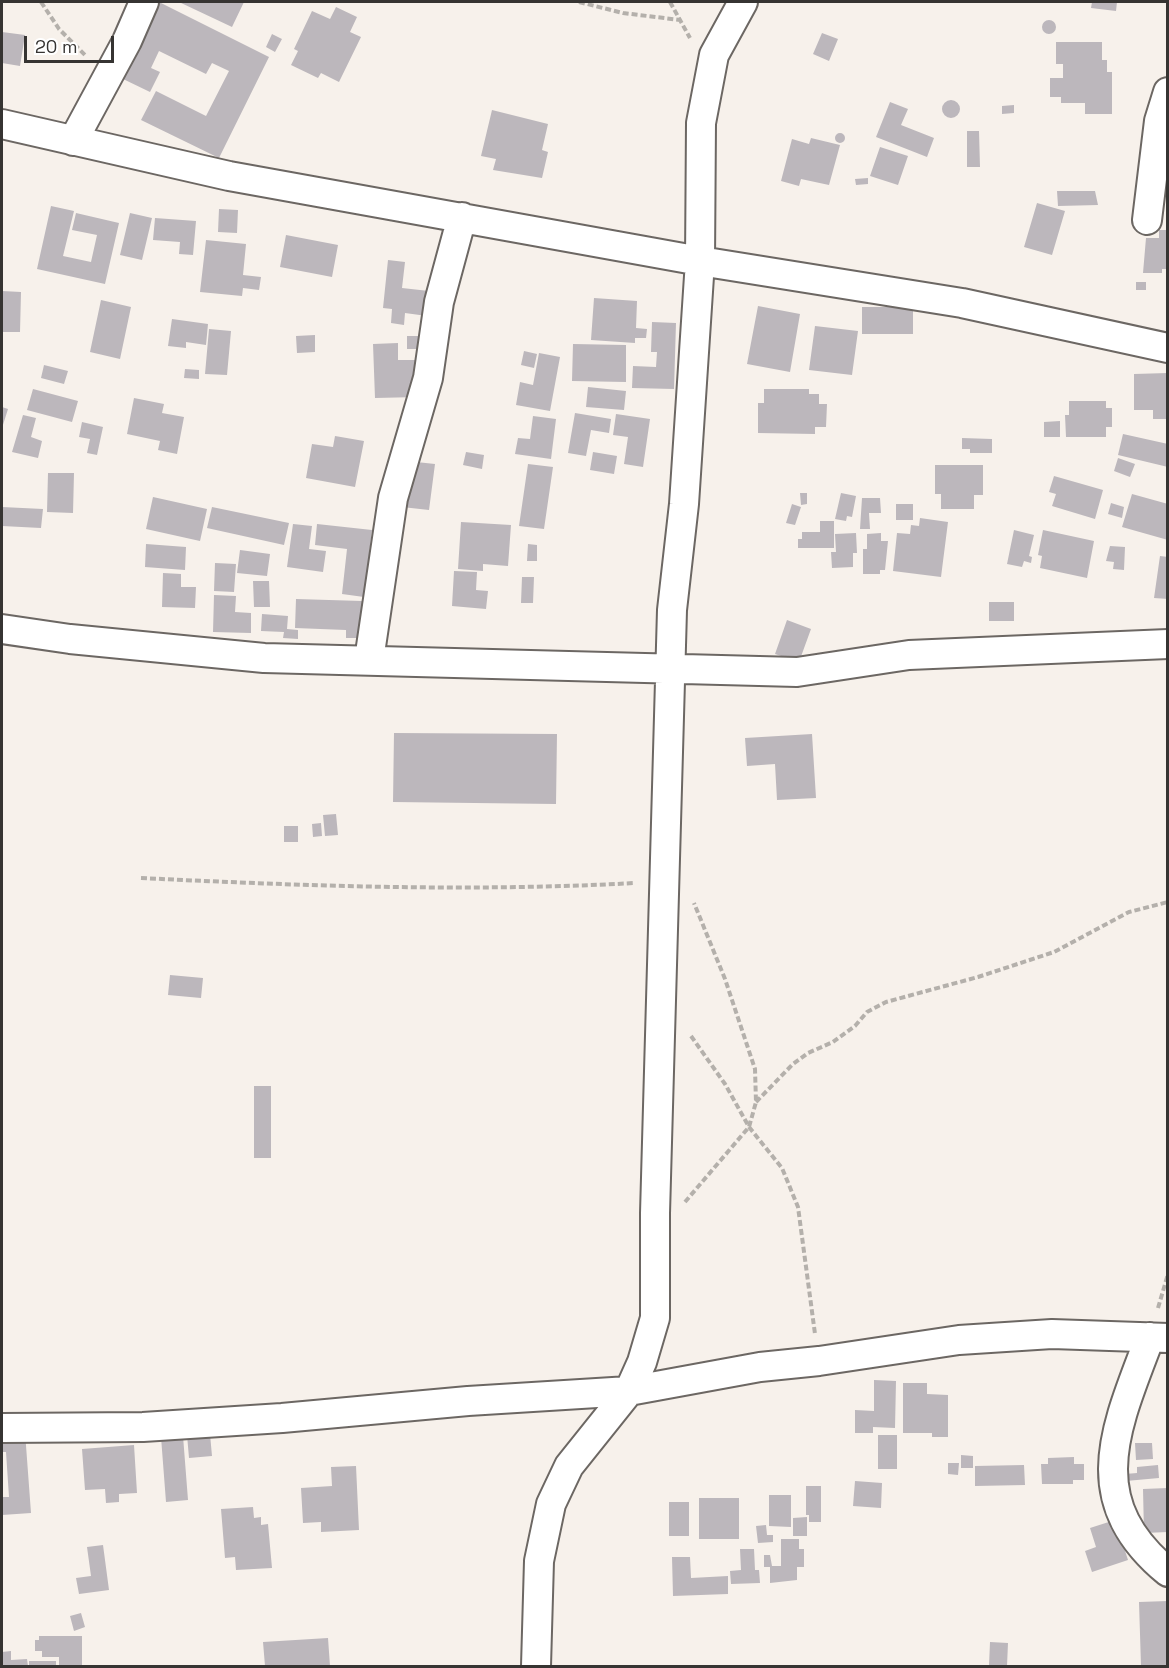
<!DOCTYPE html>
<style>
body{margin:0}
#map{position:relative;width:1169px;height:1668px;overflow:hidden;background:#f7f1eb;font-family:"Space Grotesk",sans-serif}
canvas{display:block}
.frame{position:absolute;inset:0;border:3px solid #363432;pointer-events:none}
.scale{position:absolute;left:24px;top:36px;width:90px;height:27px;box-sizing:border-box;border:3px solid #363432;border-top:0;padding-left:8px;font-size:18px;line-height:21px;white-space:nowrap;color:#363432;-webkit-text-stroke:4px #fff;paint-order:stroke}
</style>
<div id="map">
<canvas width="1169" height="1668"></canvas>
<div class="frame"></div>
<div class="scale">20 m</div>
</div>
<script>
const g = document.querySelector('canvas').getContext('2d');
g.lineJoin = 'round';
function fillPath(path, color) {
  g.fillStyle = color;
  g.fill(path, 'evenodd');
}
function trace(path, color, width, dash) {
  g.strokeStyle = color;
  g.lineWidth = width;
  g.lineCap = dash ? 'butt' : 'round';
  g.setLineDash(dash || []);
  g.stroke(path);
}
const building = new Path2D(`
 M159 2 269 57 219 158 141 120 156 91 206 116 229 71 212 63 206 74 159 51 151 68 160 72 150 92 121 78Z
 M179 2H244L232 27Z
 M1092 2H1117L1116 11 1091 8Z
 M336 7 357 17 350 32 361 37 339 82 321 73 318 78 291 65 298 51 294 49 312 11 330 19Z
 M1042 27a7 7 0 1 1 14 0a7 7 0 1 1-14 0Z
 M2 32 25 35 20 66 2 63Z
 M822 33 838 39 829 61 813 54Z
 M272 34 282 39 275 52 266 47Z
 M1056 42H1102V60H1107V72H1112V114H1085V103H1061V97H1050V78H1063V64H1056Z
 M942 109a9 9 0 1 1 18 0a9 9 0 1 1-18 0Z
 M890 102 908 109 901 125 934 138 927 157 876 137Z
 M1014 105V113L1002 114V106Z
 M492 110 548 124 542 150 548 152 542 178 493 170 496 159 481 156Z
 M967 131H979L980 167H967Z
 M835 138a5 5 0 1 1 10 0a5 5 0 1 1-10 0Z
 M811 138 840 145 829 185 801 179 799 186 781 181 792 139 809 144Z
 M880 147 908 156 898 185 870 176Z
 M868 178V184L856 185 855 179Z
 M1057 191H1095L1098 205 1058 206Z
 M1037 203 1065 211 1052 255 1024 247Z
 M51 206 74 211 63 256 91 262 97 235 72 230 76 213 119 223 105 284 37 269Z
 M219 209 238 210 237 233 218 232Z
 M130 213 152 218 142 260 120 255Z
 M155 218 196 221 193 255 179 254 180 242 153 240Z
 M1159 230H1168V269H1162V273H1143L1146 238H1159Z
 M286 235 338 245 332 277 280 267Z
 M206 240 246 244 243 275 261 277 259 290 243 288 242 296 200 292Z
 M388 260 405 262 402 288 429 291 427 316 405 313 404 325 391 323 392 309 383 308Z
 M1136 282H1146V290H1136Z
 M2 291 21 292 20 332H2Z
 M594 298 637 301 636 328 647 329 646 338H635V343L591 340Z
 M101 300 131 307 120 359 90 352Z
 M758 306 800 314 790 372 747 364Z
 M862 307H913V334H862Z
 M172 319 208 324 206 345 186 342V348L168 346Z
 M652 322 676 323 674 389 632 388 633 366 656 367 657 352H651Z
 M815 326 858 331 852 375 809 370Z
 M209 329 231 331 227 375 205 374Z
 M315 335V352L297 353 296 336Z
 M407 336H427V349H407Z
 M398 343V360H417L418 397 375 398 373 344Z
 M573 344 626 345V382L572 381Z
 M524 351 537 354 534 368 521 365Z
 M539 353 560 357 550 411 516 405 520 382 533 385Z
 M44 365 68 371 64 384 41 378Z
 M185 369 199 370V379L184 378Z
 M1168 373V419H1153V410H1134V374Z
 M588 387 626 391 624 410 586 407Z
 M33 389 78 401 72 422 27 410Z
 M764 389H809V394H819V404H827L826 427H815V434L758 433V403H764Z
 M134 398 164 404 162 413 184 417 177 454 158 450 160 441 127 434Z
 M1069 401H1106V408H1112V427H1106V437H1066L1065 415H1069Z
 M2 407 8 409 2 428Z
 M575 413 611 419 609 433 591 430 586 456 568 453Z
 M616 414 650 419 643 467 624 464 628 437 613 435Z
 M23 415 36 418 31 437 42 441 38 458 12 452Z
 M533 416 556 419 551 459 515 454 518 438 530 439Z
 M1060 421V437H1044V422Z
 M82 422 103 427 97 455 87 453 90 439 79 437Z
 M1123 434 1168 444V467L1118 455Z
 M335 436 364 441 355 487 306 478 312 444 333 447Z
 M962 438 992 439V453H970V449H962Z
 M466 452 484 455 482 469 463 465Z
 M593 452 617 456 614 474 590 470Z
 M1118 458 1135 464 1130 477 1114 471Z
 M407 461 435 464 429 510 402 507Z
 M528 464 553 467 544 529 519 526Z
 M935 465H983V495H974V509H941V494H935Z
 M48 473H74L73 513 47 512Z
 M1054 476 1103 490 1095 519 1052 506 1056 494 1049 492Z
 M800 493H807V504L801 505Z
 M841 493 856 496 852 517 847 516 846 521 835 519Z
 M1132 494 1168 504V540L1122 527Z
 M153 497 207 509 200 541 146 529Z
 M862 498H880L881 513H869L870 529H860Z
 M1111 503 1124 507 1122 518 1108 514Z
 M792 504 801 507 795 525 786 523Z
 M896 504H913V520H896Z
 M2 507 43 509 41 528 2 526Z
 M212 507 289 523 284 545 207 528Z
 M920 518 948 522 941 577 893 571 897 533 910 534 911 525 919 526Z
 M820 521H834V548H798V539H802V532H820Z
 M461 522 511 525 508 566 483 564V571L458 569Z
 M293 524 312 526 309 549 326 551 323 572 287 567Z
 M317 524 372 530 364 597 342 594 347 549 315 545Z
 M1014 530 1034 535 1029 556 1032 557 1031 563 1024 561 1022 567 1007 564Z
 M1043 530 1094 541 1087 578 1040 568 1042 556 1038 555Z
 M856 533 857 553H853V567L832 568 831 552H836L835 534Z
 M881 533V541H888L885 570H880V574H863V549H867V534Z
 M146 544 186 547 185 570 145 567Z
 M528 544 537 545V561H527Z
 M1110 546 1125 547 1124 570 1113 569 1114 562 1106 561Z
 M240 550 270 554 267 576 237 573Z
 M1160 556 1168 557V599L1154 598Z
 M215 563 236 564 234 592 214 591Z
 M454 571 477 572 476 590 488 591 486 609 452 606Z
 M163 573 181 574V587H196L195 608 162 607Z
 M522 577H534L533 603H521Z
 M253 581H269L270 607H254Z
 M214 595 236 596 235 612 251 613V633L213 632Z
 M296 599 362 601 361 638H346V630L295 628Z
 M989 602H1014V621H989Z
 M262 614 288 616 287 629 298 630V639L283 638 284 632 261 631Z
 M787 620 811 629 799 662 775 654Z
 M394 733 557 734 556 804 393 802Z
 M812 734 816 798 777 800 775 764 747 766 745 738Z
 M336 814 338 835 325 836 323 815Z
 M321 823 322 836 313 837 312 824Z
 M284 826H298V842H284Z
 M170 975 203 978 201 998 168 995Z
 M254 1086H271V1158H254Z
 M874 1380 896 1381 895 1428 873 1427V1433H855V1410L874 1411Z
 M903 1383H927V1394L948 1395V1437H932V1433H903Z
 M25 1432 31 1513 2 1515V1497H9L6 1452H2V1434Z
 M210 1434 212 1456 189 1458 187 1435Z
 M878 1435H897V1469H878Z
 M183 1436 188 1500 166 1502 161 1437Z
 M1135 1443H1152L1153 1459 1136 1460Z
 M134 1445 137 1493 119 1494V1502L106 1503 105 1489 85 1490 82 1449Z
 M961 1455 973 1456V1468H961Z
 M1074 1457V1464H1084V1480H1073V1484H1042L1041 1464H1048V1458Z
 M948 1463H959L958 1475 948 1474Z
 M1024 1465 1025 1485 975 1486V1466Z
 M1158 1465 1159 1478 1126 1481 1125 1474 1137 1473V1467Z
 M356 1466 359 1530 321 1532V1522L303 1523 301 1488 332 1486 331 1467Z
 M855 1481 882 1483 881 1508 853 1506Z
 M806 1486H821V1522H809V1515H806Z
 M1168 1488V1532L1144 1533 1143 1489Z
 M769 1495H791V1527L769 1526Z
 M699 1498H739V1539H699Z
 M669 1502H689V1536H669Z
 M253 1507 254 1518 261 1517V1525L268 1524 272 1568 236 1570 235 1557 225 1558 221 1509Z
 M807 1517V1536H793V1518Z
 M1115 1520 1128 1560 1092 1572 1085 1551 1096 1547 1090 1528Z
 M766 1525 767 1535H773V1542L758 1543 756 1526Z
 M781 1539H799V1549H804V1567H797V1580L770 1583V1567H764V1555H770L772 1566H781Z
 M103 1545 109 1590 79 1594 76 1578 91 1576 87 1547Z
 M740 1549H754L755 1570H759L760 1583 731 1584 730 1571 741 1570Z
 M672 1557H690L691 1578 728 1576V1594L673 1596Z
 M1168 1601V1666H1141L1139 1602Z
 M81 1613 85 1627 74 1631 70 1616Z
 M39 1636H82V1666H59V1657H42V1651H35V1640H39Z
 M328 1638 330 1666H265L263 1642Z
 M990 1642 1008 1643 1007 1666H989Z
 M11 1651V1660L27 1659 28 1666H2V1652Z
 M29 1661H56V1666H29Z`);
const path = new Path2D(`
 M41 2 59 29 86 56
 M579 2 623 13 680 20
 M670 2 690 38
 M141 878C305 886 470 892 635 883
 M691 1036 725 1084 749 1127 782 1168 798 1207 815 1334
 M756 1102 793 1064 808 1053 833 1042 855 1026 867 1012 886 1002 978 977 1054 952 1129 912 1168 902
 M685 1202 749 1127 756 1102 755 1069 725 979 694 903
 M1158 1308 1168 1274`);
const minor = new Path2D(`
 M2 124 229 176 700 261 962 303 1168 348
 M73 141 127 41 144 2
 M1147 220 1159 121 1168 92
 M2 629 70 639 264 658 797 672 909 655 1168 644
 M369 660 393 498 428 378 439 302 462 217
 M1150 1337C1116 1427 1080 1500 1168 1572
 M2 1428 143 1427 282 1418 468 1401 629 1391 760 1367 819 1361 959 1340 1052 1334 1168 1338
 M536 1666 539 1561 551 1504 569 1466 629 1391 642 1362 655 1318V1213L672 610 684 504 700 261 701 123 714 55 743 2`);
fillPath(building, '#bcb7bc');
trace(minor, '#6c6763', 32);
trace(path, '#b4b0ab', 4, [6, 3]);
trace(minor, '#fff', 28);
</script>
